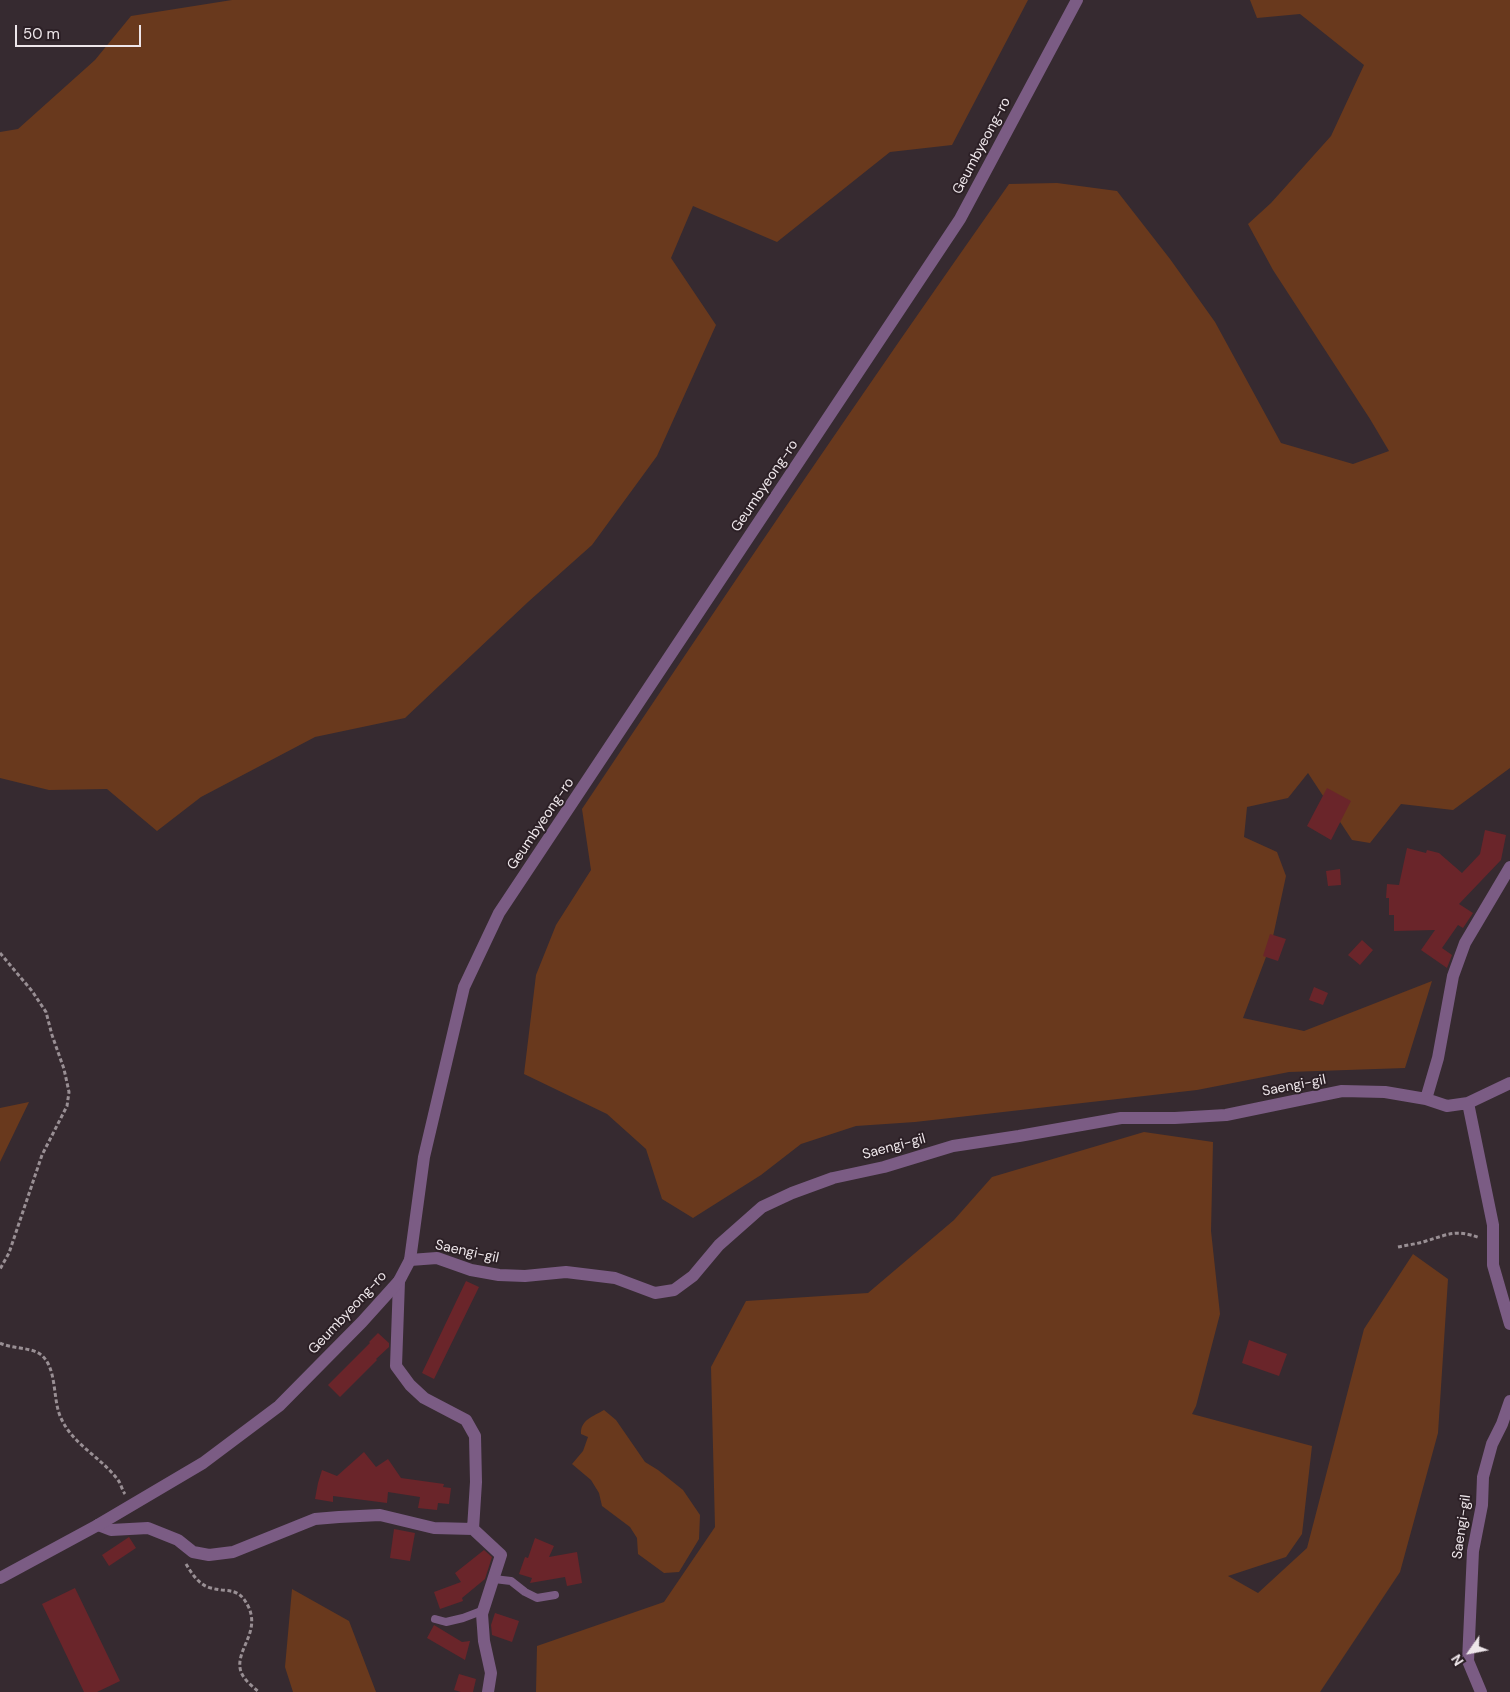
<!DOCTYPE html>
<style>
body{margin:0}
#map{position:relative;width:1510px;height:1692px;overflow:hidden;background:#362a30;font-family:"DM Sans",sans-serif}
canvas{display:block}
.north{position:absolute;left:1445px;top:1627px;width:50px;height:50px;-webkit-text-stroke:4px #2c2026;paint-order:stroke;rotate:237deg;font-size:14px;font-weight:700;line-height:20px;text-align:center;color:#eee6ea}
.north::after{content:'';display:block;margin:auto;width:18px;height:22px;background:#eee6ea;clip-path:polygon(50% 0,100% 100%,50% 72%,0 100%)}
.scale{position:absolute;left:15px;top:25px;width:126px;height:22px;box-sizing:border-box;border:2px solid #eee6ea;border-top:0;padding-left:6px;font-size:15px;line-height:18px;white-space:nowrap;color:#eee6ea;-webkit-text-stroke:4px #2c2026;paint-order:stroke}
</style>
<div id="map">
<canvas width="1510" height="1692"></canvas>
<div class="north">N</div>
<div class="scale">50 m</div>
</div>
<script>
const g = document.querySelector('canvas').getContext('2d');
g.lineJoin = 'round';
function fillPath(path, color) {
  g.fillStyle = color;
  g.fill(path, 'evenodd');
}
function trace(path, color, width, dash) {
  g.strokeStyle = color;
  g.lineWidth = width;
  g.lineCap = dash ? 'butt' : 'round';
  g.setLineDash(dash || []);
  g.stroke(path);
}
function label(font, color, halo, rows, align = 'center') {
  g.font = font + ' "DM Sans",sans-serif';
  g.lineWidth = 4;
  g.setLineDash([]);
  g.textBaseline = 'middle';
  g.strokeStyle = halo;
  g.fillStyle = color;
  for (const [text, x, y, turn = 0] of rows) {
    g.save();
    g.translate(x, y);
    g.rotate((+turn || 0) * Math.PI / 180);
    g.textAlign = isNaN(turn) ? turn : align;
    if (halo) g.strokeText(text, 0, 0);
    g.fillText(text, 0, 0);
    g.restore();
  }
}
const green = new Path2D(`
 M232 0H1028L952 145 890 152 777 242 693 206 671 258 716 325 657 456 592 545 528 602 405 718 315 737 201 797 157 831 107 789 49 790 0 778V132L18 129 95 60 131 16Z
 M1250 0H1510V768L1453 810 1401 804 1370 843 1352 840 1308 773 1288 798 1247 807 1244 837 1277 852 1286 876 1272 941 1243 1018 1304 1031 1432 981 1405 1068 1289 1072 1197 1090 915 1122 856 1126 801 1144 761 1175 693 1218 662 1199 646 1149 607 1114 524 1074 536 975 556 925 591 870 582 809C722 599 864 390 1009 184L1057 183 1117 191 1170 259 1215 322 1281 443 1353 464 1389 451 1370 419 1273 270 1248 224 1271 203 1331 136 1364 65 1300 14 1257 18Z
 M29 1102 0 1162V1108Z
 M1144 1132 1213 1142 1211 1231 1220 1314 1196 1406 1192 1414 1312 1446 1302 1534 1286 1557 1228 1576 1258 1593 1307 1548 1364 1329 1413 1254 1448 1279 1438 1433 1400 1572 1320 1692H536L537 1646 664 1602 715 1527 711 1367 746 1301 868 1293 954 1220 992 1177Z
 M604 1410 616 1420 645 1462 658 1470 683 1490 700 1515 699 1539 679 1572 664 1573 638 1554 637 1538 630 1527 602 1506 599 1493 591 1480 572 1464 583 1451 588 1437 581 1434C580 1420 594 1416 604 1410Z
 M292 1589 349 1621 376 1692H293L285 1667Z`);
const building = new Path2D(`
 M1327 788 1351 801 1331 840 1307 826Z
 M1485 830 1506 835 1501 860 1459 904 1473 913 1463 928 1458 925 1442 948 1452 955 1447 968 1421 950 1435 930 1394 931V915H1389V898H1386L1387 884 1399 885 1407 848 1426 853 1427 850 1439 853 1462 873 1480 854Z
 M1340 869 1341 885 1328 886 1326 871Z
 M1270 934 1286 939 1278 961 1263 956Z
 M1362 940 1373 950 1360 965 1348 955Z
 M1314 987 1328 993 1323 1005 1309 1000Z
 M466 1281 479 1287 434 1379 422 1373Z
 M378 1333 389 1343V1347L376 1359 377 1360 340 1397 328 1385 370 1343 369 1342Z
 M1249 1340 1287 1354 1279 1376 1242 1363Z
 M364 1452 376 1467 388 1459 401 1478 444 1484 443 1487 451 1488 449 1504 438 1503 437 1510 418 1508 420 1497 388 1492 387 1503 333 1496V1502L315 1499 318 1483 322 1470 337 1476Z
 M394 1529 415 1533 410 1561 390 1558Z
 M129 1537 136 1548 109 1566 102 1555Z
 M535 1538 554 1546 549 1557 577 1552 582 1583 567 1586 565 1577 530 1583 532 1578 519 1574 525 1557 528 1558Z
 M484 1550 492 1557 485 1579 462 1598 463 1601 440 1609 434 1592 461 1582 455 1573Z
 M75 1588 120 1681 97 1692H84L42 1604Z
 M495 1613 519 1621 512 1642 492 1635 491 1625Z
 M434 1625 462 1642 470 1641 465 1660 427 1638Z
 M459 1674 476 1679 473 1692H461L454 1690Z`);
const path = new Path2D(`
 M0 953 32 991 46 1012 52 1035 64 1069 69 1092 67 1106 42 1155 9 1253 0 1269
 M1398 1247C1407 1245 1417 1244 1426 1241 1450 1234 1455 1229 1480 1238
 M0 1343C12 1349 30 1347 40 1354 58 1367 52 1400 61 1418 73 1445 101 1457 118 1480 121 1484 122 1490 125 1494
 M186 1564C192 1574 199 1585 211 1588 229 1593 239 1586 249 1608 260 1634 234 1651 241 1672 244 1680 253 1687 259 1692`);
const service = new Path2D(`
 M494 1579 511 1581 525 1592 537 1598 555 1595
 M435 1619 446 1622 463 1618 484 1610`);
const minor = new Path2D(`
 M1426 1099 1438 1058 1453 976 1465 943 1510 867
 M1468 1103 1493 1225V1265L1510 1324
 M410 1260 437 1258 471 1270 499 1275 525 1276 566 1272 615 1278 655 1293 674 1290 693 1276 719 1245 762 1207 792 1193 833 1178 884 1167 953 1146 1019 1136 1121 1118H1175L1226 1115 1342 1091 1385 1092 1426 1099 1447 1106 1468 1103 1510 1083
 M98 1525 111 1530 148 1528 178 1540 193 1552 209 1555 233 1552 315 1519 339 1517 380 1515 434 1528 473 1529 476 1482 475 1436 466 1420 424 1398 410 1385 396 1366 399 1281
 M473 1529 501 1555 482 1614 484 1641 491 1673 488 1692
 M1481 1692 1468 1661 1473 1551 1482 1505 1483 1477 1492 1444 1502 1424 1510 1401`);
const tertiary = new Path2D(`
 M0 1578 98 1525 203 1463 279 1406 362 1322 399 1281 410 1260 424 1157 464 987 499 913 960 219 1077 0`);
const streetNames = [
 ["Geumbyeong-ro",982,146,-62],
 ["Geumbyeong-ro",765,486,-56],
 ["Geumbyeong-ro",541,824,-56],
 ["Saengi-gil",1294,1086,-11],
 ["Saengi-gil",894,1147,-15],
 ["Saengi-gil",467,1252,12],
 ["Geumbyeong-ro",348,1313,-47],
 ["Saengi-gil",1462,1527,-82]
];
fillPath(green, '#69391d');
fillPath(building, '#6a252a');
trace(path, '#998f94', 3, [4, 2.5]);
trace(service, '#7b5c84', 8);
trace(minor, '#7b5c84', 12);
trace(tertiary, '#7b5c84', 12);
label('14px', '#eee6ea', '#2c2026', streetNames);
</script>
